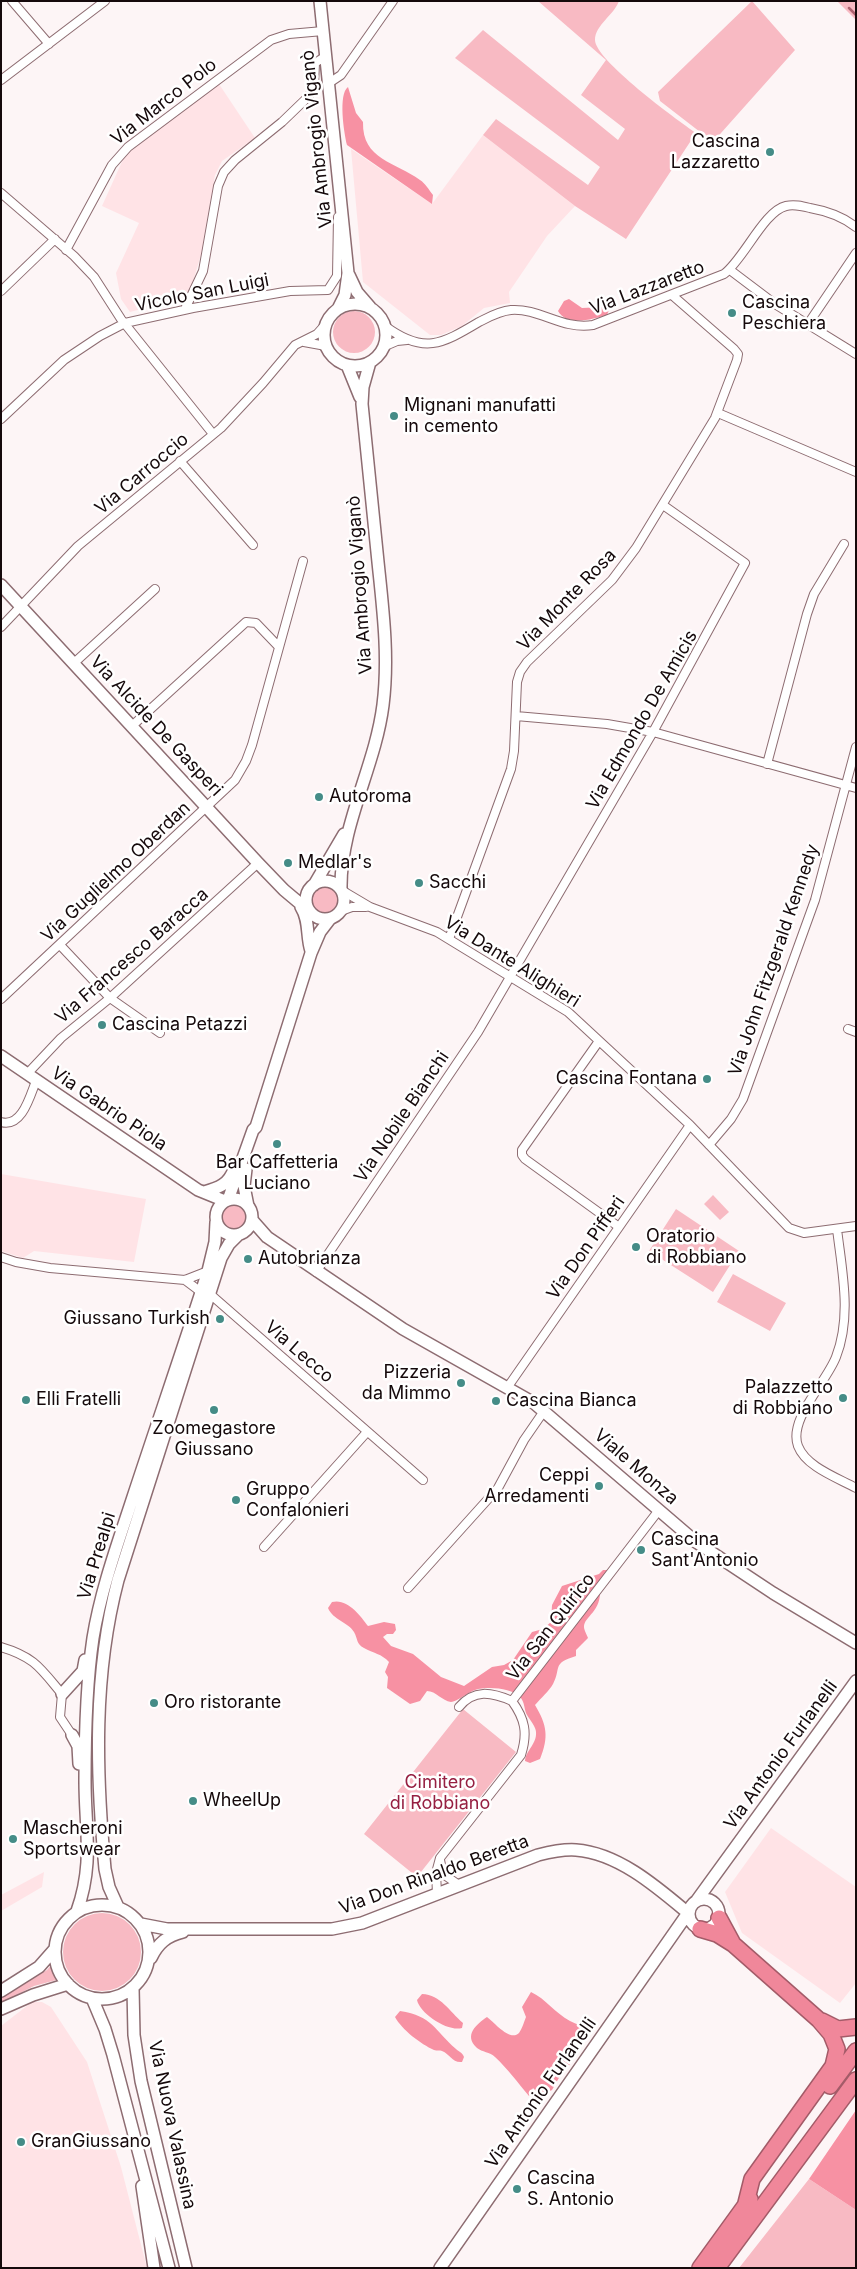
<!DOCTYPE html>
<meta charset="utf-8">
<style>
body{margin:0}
#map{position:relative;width:857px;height:2269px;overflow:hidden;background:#fdf5f6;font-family:Inter,sans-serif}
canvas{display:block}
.frame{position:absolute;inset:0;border:2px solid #15090b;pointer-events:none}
</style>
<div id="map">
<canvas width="857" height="2269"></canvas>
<div class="frame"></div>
</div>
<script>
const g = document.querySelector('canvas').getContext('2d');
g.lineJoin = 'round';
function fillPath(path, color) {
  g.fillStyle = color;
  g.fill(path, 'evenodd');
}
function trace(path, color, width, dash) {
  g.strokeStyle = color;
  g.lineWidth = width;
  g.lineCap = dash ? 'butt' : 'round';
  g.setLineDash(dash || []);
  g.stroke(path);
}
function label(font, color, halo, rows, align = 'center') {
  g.font = font + ' Inter,sans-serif';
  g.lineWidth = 5;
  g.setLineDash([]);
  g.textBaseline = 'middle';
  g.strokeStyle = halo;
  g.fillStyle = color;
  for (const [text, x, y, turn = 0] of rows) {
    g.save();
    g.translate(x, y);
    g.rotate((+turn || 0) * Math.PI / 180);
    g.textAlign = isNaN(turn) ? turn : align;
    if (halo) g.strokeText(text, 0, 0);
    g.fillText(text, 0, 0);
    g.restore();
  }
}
const built = new Path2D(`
 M219 84 255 138 222 161 215 175 201 255 190 291 175 300 130 312 121 299 116 273 139 223 102 206 125 155Z
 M483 135 575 206 547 236 509 292 510 303 484 308 462 326 441 335H430L363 282 351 149 432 204Z
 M1 1174 146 1199 134 1262 34 1251 23 1258 1 1251Z
 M771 1828 856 1887V1983L840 2003 742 1933 725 1892Z
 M44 1872 42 1887 1 1911V1895Z
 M32 2002H42L51 2007 87 2062 121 2167 147 2268H1V2026Z`);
const green = new Path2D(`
 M538 1H619C614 15 595 25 595 40 595 60 677 120 696 133L626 239 575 206 483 135 496 119 588 185 600 167 455 58 483 30 618 140 625 129 581 95 606 60Z
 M752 1 795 50 713 142 660 101 658 92Z
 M837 1H856V20Z
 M333 332a21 21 0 1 1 42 0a21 21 0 1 1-42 0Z
 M311 900a14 14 0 1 1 28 0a14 14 0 1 1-28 0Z
 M713 1195 729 1212 720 1220 704 1204Z
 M218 1217a15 15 0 1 1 30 0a15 15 0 1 1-30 0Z
 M676 1209 739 1251 713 1292 649 1251Z
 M733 1274 786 1303 770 1331 717 1302Z
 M463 1709 516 1752 417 1877 364 1834Z
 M63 1952a39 39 0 1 1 78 0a39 39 0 1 1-78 0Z
 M52 1964 60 1979 34 1986 1 2003V1997L47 1970Z
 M809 2179 856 2210V2268H739Z`);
const forest = new Path2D(`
 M348 87 356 113 363 122C362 160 396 162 420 180 425 183 429 190 433 195L432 204 347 145C344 133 338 94 348 87Z
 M569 299 582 308 604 307 609 310 607 315C593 319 567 327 558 311L564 301Z
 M603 1570H609L613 1574 612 1579 600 1588C602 1612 584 1616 584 1627 584 1630 587 1635 588 1638L576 1650V1656C551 1664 562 1667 553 1684 549 1691 541 1698 535 1705 547 1725 549 1737 540 1759L530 1763 525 1761C526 1750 537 1744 536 1732 536 1727 530 1720 527 1715 524 1710 525 1702 520 1697 512 1688 487 1686 475 1690 469 1692 456 1702 451 1702 442 1701 436 1691 427 1691L420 1701 410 1704 387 1688 388 1677 385 1672 389 1662C382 1654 373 1653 364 1648 356 1644 358 1639 354 1632 348 1622 333 1620 328 1608L332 1602C347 1598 360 1615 368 1626L384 1622 395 1624 396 1630 393 1634H387L383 1637 391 1646 413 1654 441 1677 464 1686 492 1667 504 1665 513 1660 532 1632 543 1629 551 1622 552 1605 562 1586 599 1574Z
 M531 1992C546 1999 555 2013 570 2021 577 2025 585 2025 589 2033L586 2037 576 2041 571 2063 560 2076 552 2090 541 2096 533 2088 529 2096C518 2083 507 2068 495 2057 490 2052 482 2052 477 2048 463 2035 477 2024 487 2017 494 2022 510 2042 519 2033 522 2029 524 2022 526 2017L522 2007Z
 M422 1994C441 1995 449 2011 463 2023L462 2028C448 2032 420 2014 417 2000Z
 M400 2011C433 2016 434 2030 456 2049 459 2052 462 2052 464 2057L462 2062C452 2063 450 2054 442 2051 440 2050 437 2051 434 2050 421 2044 402 2030 395 2017Z
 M856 2110V2210L809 2179Z`);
const stream = new Path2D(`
 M849 8 856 15`);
const street = new Path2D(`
 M12 1 49 44
 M1 80 105 1
 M329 83 341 75 393 1
 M1 193 74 256 94 277 121 319 213 434
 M66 250 112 165 128 147 271 40 289 34 323 31
 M730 270 775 304 856 354
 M1 291 55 239
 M185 309 203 271 218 186 224 172 235 160 282 122 309 96 314 86 315 63 326 56
 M808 324 856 253
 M385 326C424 355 442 344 479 322 489 317 499 311 511 310 540 308 562 330 593 325L724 274C744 259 764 211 786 206 794 204 802 206 810 208 827 211 842 216 856 227
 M304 342 326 346
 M383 347 397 341 407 340
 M718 413 856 472
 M1 419 64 360 100 336 125 323 193 308 290 291 328 290 337 276 338 217
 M180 461 253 545
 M1 627 78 546 221 428 263 383 295 345 317 334 325 325
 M74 663 155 589
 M516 716 607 724 653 732 856 788
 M133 725 246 622 256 623 279 647
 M767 764 807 614 814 594 844 544
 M343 891 370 907 437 932 568 1012 690 1125 789 1228 804 1233 856 1226
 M341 911 352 907H366
 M449 939 511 769 514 751 517 682 520 672 527 662 612 580 636 548 715 418 737 360 738 354 734 349 672 295
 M60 945 110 998 160 1033
 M1 999 235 780 246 761 252 745 303 561
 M848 1029 856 1032
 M599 1041 522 1150V1155L525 1159 619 1227
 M27 1074 61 1038 110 998 258 863
 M1 1122C22 1128 30 1096 36 1081
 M709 1145 731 1119 743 1099 815 900 856 747
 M837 1229C842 1271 852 1316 836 1357 826 1383 788 1419 798 1446 806 1467 838 1478 856 1488
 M1 1257 16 1262 50 1268 185 1280 208 1271
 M316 1272 478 1032 653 732 745 563 663 505
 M185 1280 201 1292
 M210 1294 423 1480
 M507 1388 690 1125
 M264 1547 367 1432
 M408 1588 498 1488 524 1440 544 1411
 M1 1647C35 1657 41 1669 62 1694L60 1717 72 1735
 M512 1701 659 1510
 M459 1707C474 1689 491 1692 512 1701
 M440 1860 443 1874 459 1885
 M437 1893 436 1873 440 1858 521 1755C528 1733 525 1719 512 1701`);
const secondary = new Path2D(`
 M320 1 348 273 345 295 339 307
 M349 275 357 292 370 307
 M324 335a31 31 0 1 1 62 0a31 31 0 1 1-62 0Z
 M347 365 360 397
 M1 585 258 863 284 890 309 911
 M306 900a19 19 0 1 1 38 0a19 19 0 1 1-38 0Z
 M314 885 344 834
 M341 889C340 825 375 768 383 705 389 657 383 610 378 562 373 509 367 457 362 404L363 387 370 362
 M301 907C310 921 306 936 311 951
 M1 1056 198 1190 225 1201
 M246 1169 244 1186 248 1206
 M204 1192C219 1188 229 1184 234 1169
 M216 1217a18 18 0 1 1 36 0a18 18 0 1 1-36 0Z
 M228 1200 253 1130 256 1127 311 953 320 932 330 919
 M252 1220 267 1237 403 1329 534 1403 696 1542 773 1593 856 1643
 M62 1694 83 1671 85 1660
 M72 1735 78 1746 79 1764
 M689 1914a15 15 0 1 1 30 0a15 15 0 1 1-30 0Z
 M697 1900 856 1681
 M55 1952a47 47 0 1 1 94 0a47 47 0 1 1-94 0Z
 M118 1907 109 1887 105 1869C96 1772 93 1675 118 1580L221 1258 229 1244 238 1235
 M77 1911C94 1864 85 1829 85 1781 85 1733 86 1685 93 1638 101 1589 118 1543 133 1497 158 1421 184 1346 208 1271L215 1242 216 1222
 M141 1924 167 1929H332L362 1923 538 1855C550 1852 563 1849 576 1850 618 1853 657 1887 688 1913L440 2268
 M151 1958C158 1943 167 1936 183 1932
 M133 1988 134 2035 141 2081 186 2268
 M1 1991 39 1967 54 1950
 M92 1998 105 2029 113 2055 169 2268
 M1 2009 33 1995 68 1984
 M142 2186 154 2268`);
const highway = new Path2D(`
 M719 1918 732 1942
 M700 1929 717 1934 733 1944 819 2020 831 2034 837 2049 833 2066 752 2179 745 2207
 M822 2021 838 2029 856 2027
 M830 2086 856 2051
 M700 2268 750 2199
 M717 2268 856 2080`);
const markers = [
 [770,152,5,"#458c87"],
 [732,313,5,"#458c87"],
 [394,416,5,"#458c87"],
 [319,797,5,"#458c87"],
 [288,863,5,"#458c87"],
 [419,883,5,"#458c87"],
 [102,1025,5,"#458c87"],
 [707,1079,5,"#458c87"],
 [277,1144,5,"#458c87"],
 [636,1247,5,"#458c87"],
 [248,1259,5,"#458c87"],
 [220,1319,5,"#458c87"],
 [461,1383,5,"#458c87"],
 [843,1398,5,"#458c87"],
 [26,1400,5,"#458c87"],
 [496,1401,5,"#458c87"],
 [214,1410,5,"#458c87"],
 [599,1486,5,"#458c87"],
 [236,1500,5,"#458c87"],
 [641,1550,5,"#458c87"],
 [154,1703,5,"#458c87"],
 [193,1801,5,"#458c87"],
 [13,1839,5,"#458c87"],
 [21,2142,5,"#458c87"],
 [517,2189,5,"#458c87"]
];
const streetNames = [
 ["Via Marco Polo",164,102,-38],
 ["Via Ambrogio Viganò",317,139,-96],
 ["Via Lazzaretto",647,288,-21],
 ["Vicolo San Luigi",202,293,-11],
 ["Via Carroccio",142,474,-40],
 ["Via Ambrogio Viganò",360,585,-94],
 ["Via Monte Rosa",567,600,-46],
 ["Via Edmondo De Amicis",642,720,-60],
 ["Via Alcide De Gasperi",156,726,47],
 ["Via Guglielmo Oberdan",116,872,-43],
 ["Via Francesco Baracca",132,956,-41],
 ["Via John Fitzgerald Kennedy",774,960,-71],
 ["Via Dante Alighieri",512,962,32],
 ["Via Gabrio Piola",109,1109,34],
 ["Via Nobile Bianchi",402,1117,-56],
 ["Via Don Pifferi",586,1248,-55],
 ["Via Lecco",299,1352,41],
 ["Viale Monza",636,1467,41],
 ["Via Prealpi",97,1556,-73],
 ["Via San Quirico",551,1627,-52],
 ["Via Antonio Furlanelli",781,1755,-54],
 ["Via Don Rinaldo Beretta",434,1875,-20],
 ["Via Antonio Furlanelli",541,2093,-55],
 ["Via Nuova Valassina",172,2125,78]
];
const poiNames = [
 ["Cascina",760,142,"right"],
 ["Lazzaretto",760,163,"right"],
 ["Cascina",742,303],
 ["Peschiera",742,324],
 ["Mignani manufatti",404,406],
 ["in cemento",404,427],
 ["Autoroma",329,797],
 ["Medlar's",298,863],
 ["Sacchi",429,883],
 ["Cascina Petazzi",112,1025],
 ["Cascina Fontana",697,1079,"right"],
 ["Bar Caffetteria",277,1163,"center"],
 ["Luciano",277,1184,"center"],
 ["Oratorio",646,1237],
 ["di Robbiano",646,1258],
 ["Autobrianza",258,1259],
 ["Giussano Turkish",210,1319,"right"],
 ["Pizzeria",451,1373,"right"],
 ["da Mimmo",451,1394,"right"],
 ["Palazzetto",833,1388,"right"],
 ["di Robbiano",833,1409,"right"],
 ["Elli Fratelli",36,1400],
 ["Cascina Bianca",506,1401],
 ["Zoomegastore",214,1429,"center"],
 ["Giussano",214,1450,"center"],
 ["Ceppi",589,1476,"right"],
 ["Arredamenti",589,1497,"right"],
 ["Gruppo",246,1490],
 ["Confalonieri",246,1511],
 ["Cascina",651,1540],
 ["Sant'Antonio",651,1561],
 ["Oro ristorante",164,1703],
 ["WheelUp",203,1801],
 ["Mascheroni",23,1829],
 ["Sportswear",23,1850],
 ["GranGiussano",31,2142],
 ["Cascina",527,2179],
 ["S. Antonio",527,2200]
];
const parkNames = [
 ["Cimitero",440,1783],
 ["di Robbiano",440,1804]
];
fillPath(built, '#ffe3e6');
fillPath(green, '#f8bac3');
fillPath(forest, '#f791a3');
trace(stream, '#ae6370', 2.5);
trace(street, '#8d6c71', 10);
trace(secondary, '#8d6c71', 14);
trace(highway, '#a35b68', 18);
trace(street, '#fff', 8);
trace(secondary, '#fff', 11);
trace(highway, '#f0879a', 15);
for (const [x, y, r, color] of markers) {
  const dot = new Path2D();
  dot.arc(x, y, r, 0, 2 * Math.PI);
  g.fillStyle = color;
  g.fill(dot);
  trace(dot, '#fff', 2);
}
label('18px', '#15090b', '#fff', streetNames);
label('18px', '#15090b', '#fff', poiNames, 'left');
label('18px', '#962042', '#fff', parkNames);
</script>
